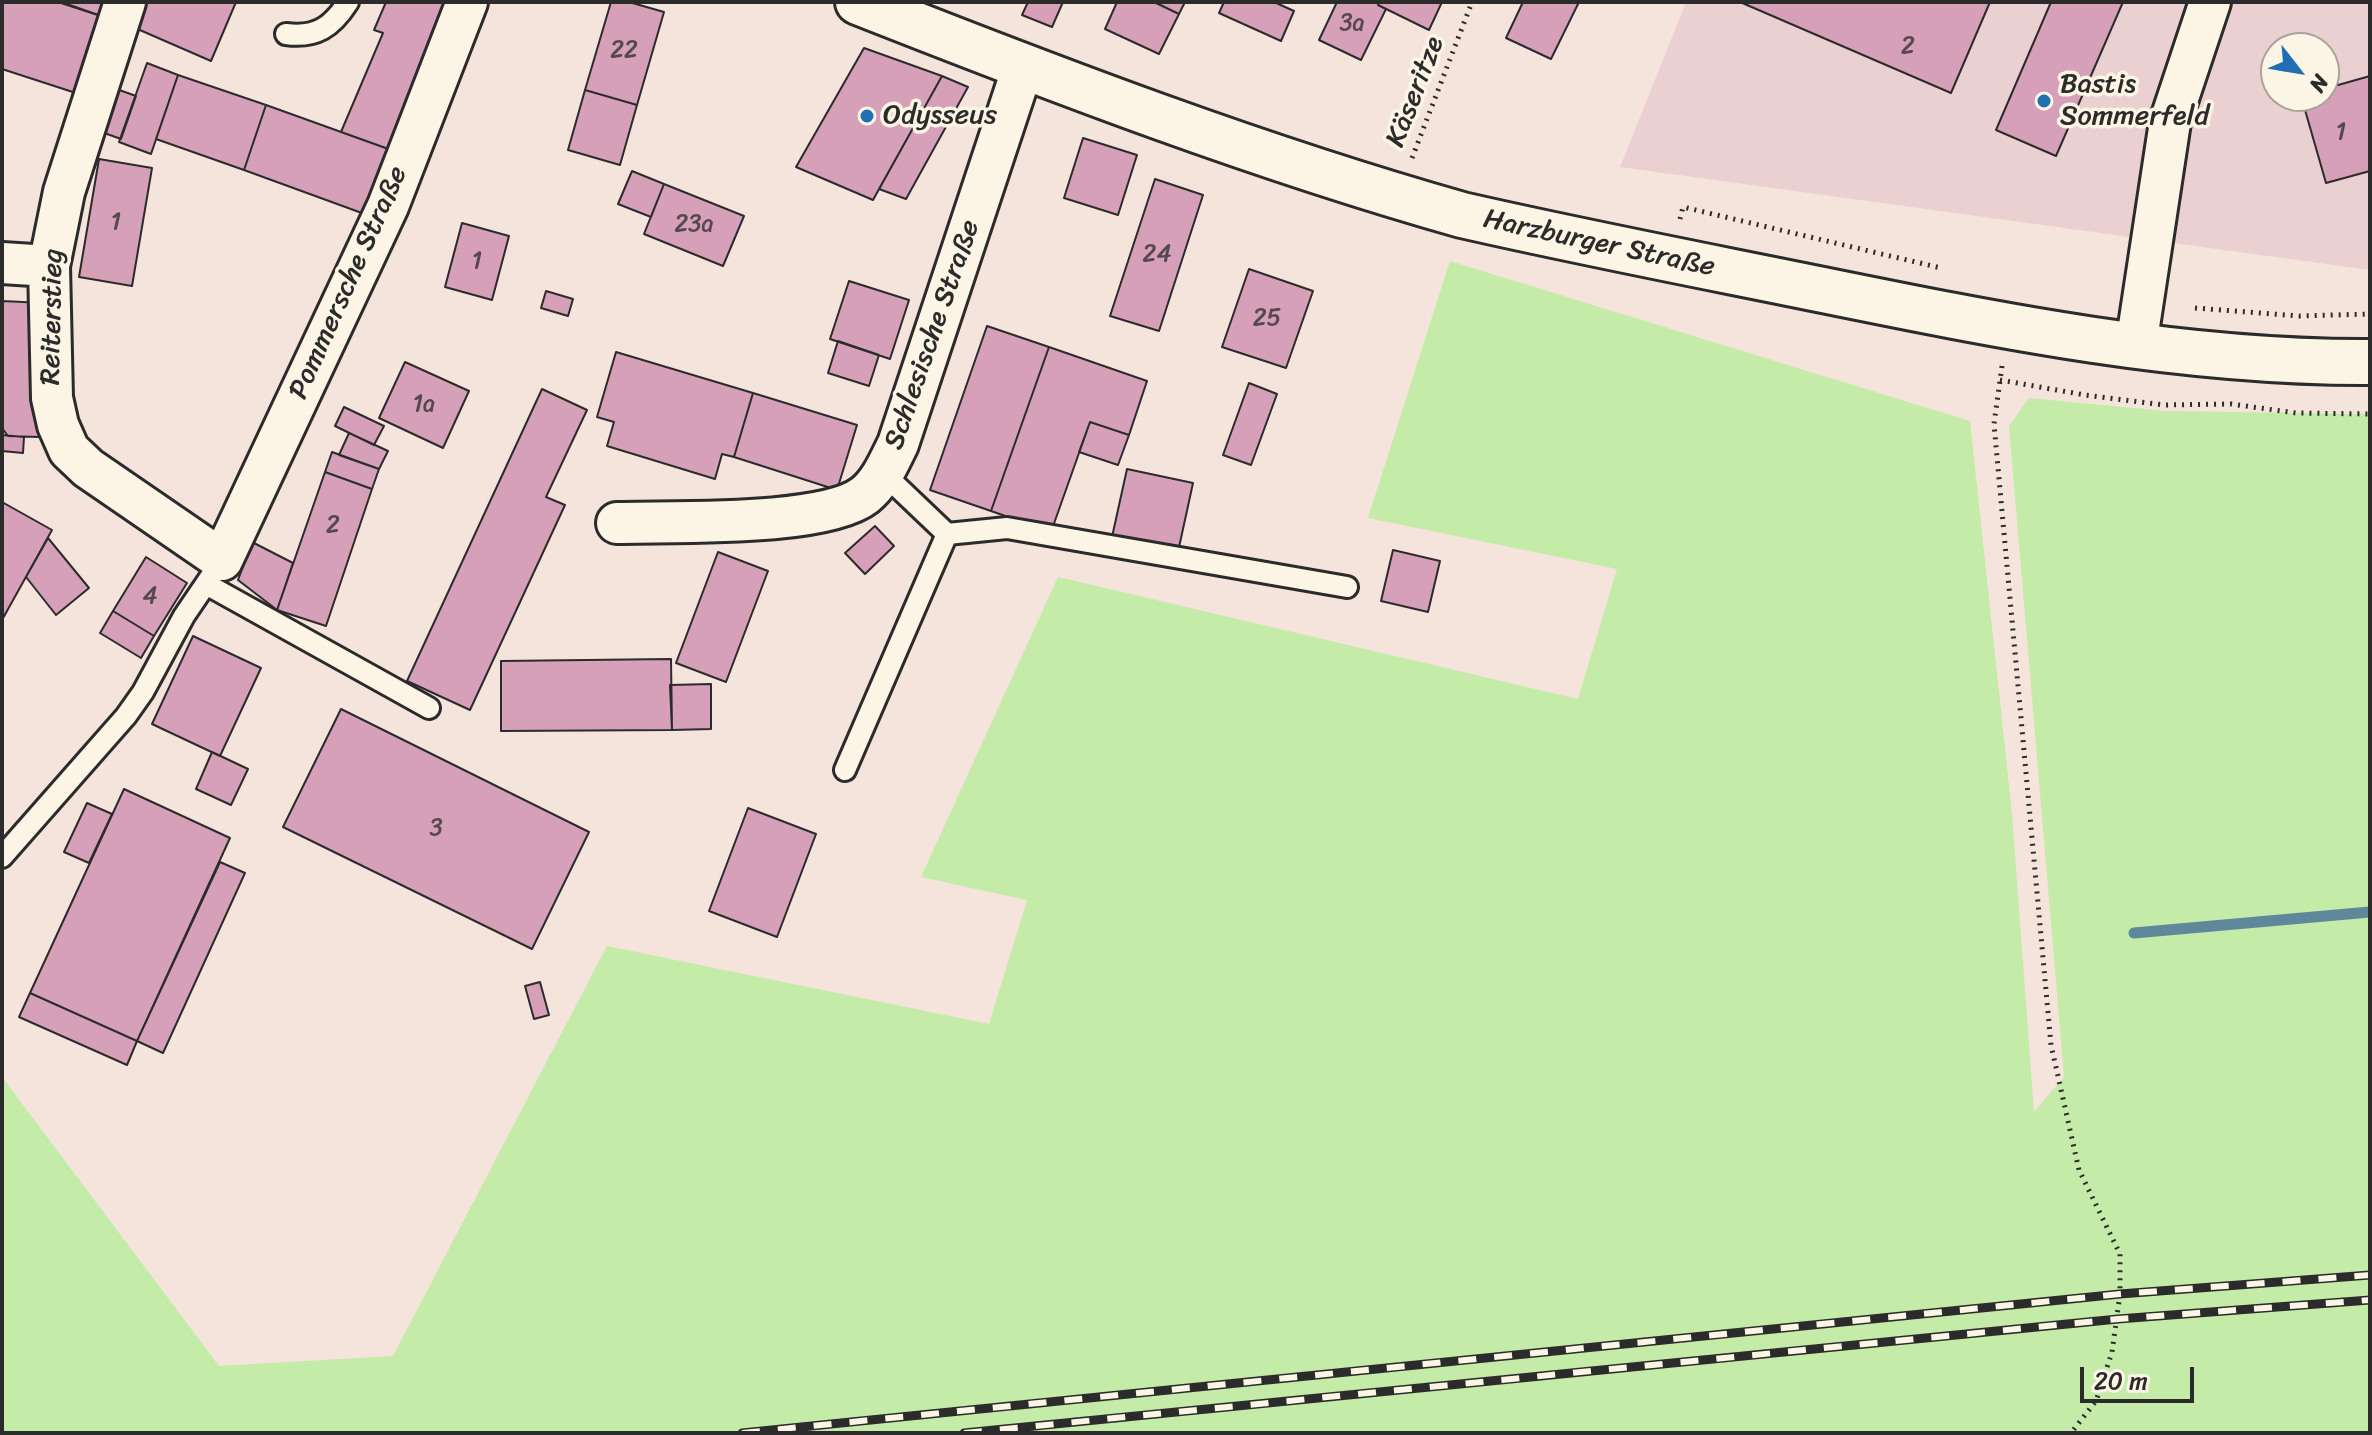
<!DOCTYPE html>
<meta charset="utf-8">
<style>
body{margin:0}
#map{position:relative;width:2372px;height:1435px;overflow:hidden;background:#f4e4dc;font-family:Sriracha,sans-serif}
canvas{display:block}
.frame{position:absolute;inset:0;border:4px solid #2b2b2b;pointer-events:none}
.north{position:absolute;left:2260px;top:32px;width:80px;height:80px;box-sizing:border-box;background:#fcf5e5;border:2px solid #a8a49b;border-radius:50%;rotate:121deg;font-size:22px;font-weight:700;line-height:32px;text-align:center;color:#2b2b2b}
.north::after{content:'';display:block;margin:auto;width:28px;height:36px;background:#1f6fb2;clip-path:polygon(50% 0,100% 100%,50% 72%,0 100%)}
.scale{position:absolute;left:2080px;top:1367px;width:114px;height:36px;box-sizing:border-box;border:4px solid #2b2b2b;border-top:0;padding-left:10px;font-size:24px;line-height:28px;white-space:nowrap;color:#2b2b2b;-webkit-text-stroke:6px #fcf5e5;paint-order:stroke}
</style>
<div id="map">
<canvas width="2372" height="1435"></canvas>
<div class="frame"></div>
<div class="north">N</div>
<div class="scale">20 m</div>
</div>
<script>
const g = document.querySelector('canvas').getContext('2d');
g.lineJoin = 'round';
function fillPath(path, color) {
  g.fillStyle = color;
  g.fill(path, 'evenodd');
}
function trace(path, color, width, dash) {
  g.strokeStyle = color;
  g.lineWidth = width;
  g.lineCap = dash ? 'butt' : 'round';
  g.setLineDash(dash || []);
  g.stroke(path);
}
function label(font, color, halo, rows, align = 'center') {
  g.font = font + ' Sriracha,sans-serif';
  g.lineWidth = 7;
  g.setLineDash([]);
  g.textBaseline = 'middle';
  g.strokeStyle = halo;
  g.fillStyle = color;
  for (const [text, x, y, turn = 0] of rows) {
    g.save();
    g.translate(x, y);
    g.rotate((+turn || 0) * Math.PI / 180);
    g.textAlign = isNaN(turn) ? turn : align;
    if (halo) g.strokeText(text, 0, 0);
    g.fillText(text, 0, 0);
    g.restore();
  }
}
const built = new Path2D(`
 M1686 2H2370V270L1620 167ZM2276 48H2324V96H2276Z`);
const green = new Path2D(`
 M1450 261 1970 421 2012 814 2034 1112 2064 1077 2009 426 2029 398 2164 411 2370 414V1433H2V1077L219 1366 393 1356 607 946 989 1024 1027 900 921 877 1058 577 1578 699 1617 569 1368 518Z`);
const stream = new Path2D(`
 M2134 933 2370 912`);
const building = new Path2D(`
 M2 2H58L107 18 82 95 2 69Z
 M61 2H112L107 18Z
 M135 2H236L211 61 126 24Z
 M386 2H455L394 151 341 132 383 33 374 30Z
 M611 2H629L664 12 637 105 585 90Z
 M1028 2H1063L1052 27 1022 15Z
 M1117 2H1154L1179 14 1159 54 1105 29Z
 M1154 2H1185L1179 14Z
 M1224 2H1274L1294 11 1281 41 1219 13Z
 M1337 2H1379L1378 5 1386 9 1361 60 1319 40Z
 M1379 2H1442L1429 30 1378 5Z
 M1523 2H1579L1551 59 1506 38Z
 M1740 2H1990L1951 93Z
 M2051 2H2123L2056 156 1996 130Z
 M864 48 942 76 873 200 796 167Z
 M147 63 178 75 151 154 119 142Z
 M178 75 266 105 244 170 156 139Z
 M942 76 968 87 906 199 879 189Z
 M2370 76V171L2326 183 2301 96H2324V89Z
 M111 87 136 96 121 139 96 130Z
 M585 90 637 105 620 165 568 150Z
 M266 105 394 151 370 216 244 170Z
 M1083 138 1137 155 1118 215 1064 198Z
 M99 159 152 168 132 286 79 277Z
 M632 171 664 184 651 217 618 204Z
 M1155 179 1203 195 1159 331 1110 316Z
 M664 184 744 216 723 266 644 234Z
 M462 223 509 236 492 300 445 287Z
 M1249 269 1313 291 1286 368 1222 347Z
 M849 281 909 300 890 359 830 339Z
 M546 291 573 299 568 316 541 308Z
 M2 301 44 303 39 437 8 436 2 428Z
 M987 326 1049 347 991 511 930 490Z
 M838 341 879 355 869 386 828 373Z
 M1049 347 1147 381 1129 435 1090 422 1051 532 991 511Z
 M616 352 753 393 734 457 722 454 715 479 607 446 614 422 597 417Z
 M405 362 469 391 443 448 379 418Z
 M1249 383 1277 394 1251 465 1223 455Z
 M542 389 587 410 546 497 565 505 470 710 407 681Z
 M753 393 857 425 837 490 734 457Z
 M344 407 384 426 374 445 335 426Z
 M1090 422 1129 435 1118 465 1079 452Z
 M349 433 388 451 379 469 339 455Z
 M2 435 24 437 23 453 2 451Z
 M332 452 379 469 372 489 325 472Z
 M1127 469 1193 483 1178 552 1112 537Z
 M325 472 372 489 326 626 277 610Z
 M2 502 52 530 2 620Z
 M875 526 894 546 865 574 845 553Z
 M48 538 89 588 56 615 26 577Z
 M252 542 293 563 277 610 238 580Z
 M1393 550 1440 561 1428 612 1381 601Z
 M718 552 768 571 726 682 676 663Z
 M146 557 187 583 154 636 113 611Z
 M113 611 154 636 141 658 100 633Z
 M193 636 261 668 220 756 152 724Z
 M671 659 672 730 501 731V661Z
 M711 684V729L672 730 670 685Z
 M341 709 589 832 532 949 283 827Z
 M212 752 248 769 231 805 196 789Z
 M124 789 230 838 137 1041 30 993Z
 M87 803 112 814 89 863 64 852Z
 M748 808 816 834 777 937 709 911Z
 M220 862 245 873 163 1053 137 1041Z
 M540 982 549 1015 534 1019 525 986Z
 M30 993 137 1041 127 1065 19 1017Z`);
const path = new Path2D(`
 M1412 158 1472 2
 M1680 219 1683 207 1941 268
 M2195 308 2299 316 2370 314
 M2002 366 1994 424 2051 1045 2079 1170 2120 1254V1294L2112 1352 2096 1401 2071 1433
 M2000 380 2085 395 2164 405 2231 404 2296 413 2370 414`);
const lane = new Path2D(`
 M286 34C316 38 332 27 348 2
 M947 534 1007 528 1347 587
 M206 584 429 708
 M845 770 947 534 884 474
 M2 857 126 716 143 692 184 616 222 560`);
const street = new Path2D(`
 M125 2 64 192 49 266 52 398 58 425 69 450 88 468 222 560 388 206 467 2
 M2 263 49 266
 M2136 346 2170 122 2210 2
 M617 523C672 521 824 527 865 495 881 482 889 462 898 444L1023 67`);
const secondary = new Path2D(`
 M858 2C1056 80 1257 157 1462 215 1580 242 1700 265 1818 289 2000 326 2183 363 2370 362`);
const rail = new Path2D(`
 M742 1433 2120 1294 2370 1275
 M964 1433 2118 1319 2370 1300`);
const markers = [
 [2044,101,8,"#1f6fb2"],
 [867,116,8,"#1f6fb2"]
];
const numberNames = [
 ["3a",1352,24],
 ["2",1908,47],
 ["22",624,51],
 ["1",2341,133],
 ["1",116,223],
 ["23a",694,225],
 ["24",1157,255],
 ["1",477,262],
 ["25",1267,319],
 ["1a",424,405],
 ["2",333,526],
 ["4",150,597],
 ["3",436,829]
];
const poiNames = [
 ["Bastis",2060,85],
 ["Sommerfeld",2060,117],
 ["Odysseus",883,116]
];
const streetNames = [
 ["Käseritze",1416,92,-69],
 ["Harzburger Straße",1599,244,12],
 ["Pommersche Straße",349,283,-66],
 ["Reiterstieg",53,317,-89],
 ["Schlesische Straße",933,335,-71]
];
fillPath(built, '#ebd0d1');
fillPath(green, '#c4eba7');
trace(stream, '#60889b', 11);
fillPath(building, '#d5a0b8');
trace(building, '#2b2b2b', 2);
trace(lane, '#2b2b2b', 26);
trace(street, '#2b2b2b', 46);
trace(secondary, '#2b2b2b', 50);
trace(path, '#2b2b2b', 5, [2, 6]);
trace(lane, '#fcf5e5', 20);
trace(street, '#fcf5e5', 40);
trace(secondary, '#fcf5e5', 44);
trace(rail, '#2b2b2b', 9);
trace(rail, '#fcf5e5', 6, [18]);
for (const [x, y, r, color] of markers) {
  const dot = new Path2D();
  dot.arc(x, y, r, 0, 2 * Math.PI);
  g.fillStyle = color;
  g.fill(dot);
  trace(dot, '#fcf5e5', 3);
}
label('24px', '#56484e', null, numberNames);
label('28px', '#2b2b2b', '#fcf5e5', poiNames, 'left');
label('28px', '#2b2b2b', '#fcf5e5', streetNames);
</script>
